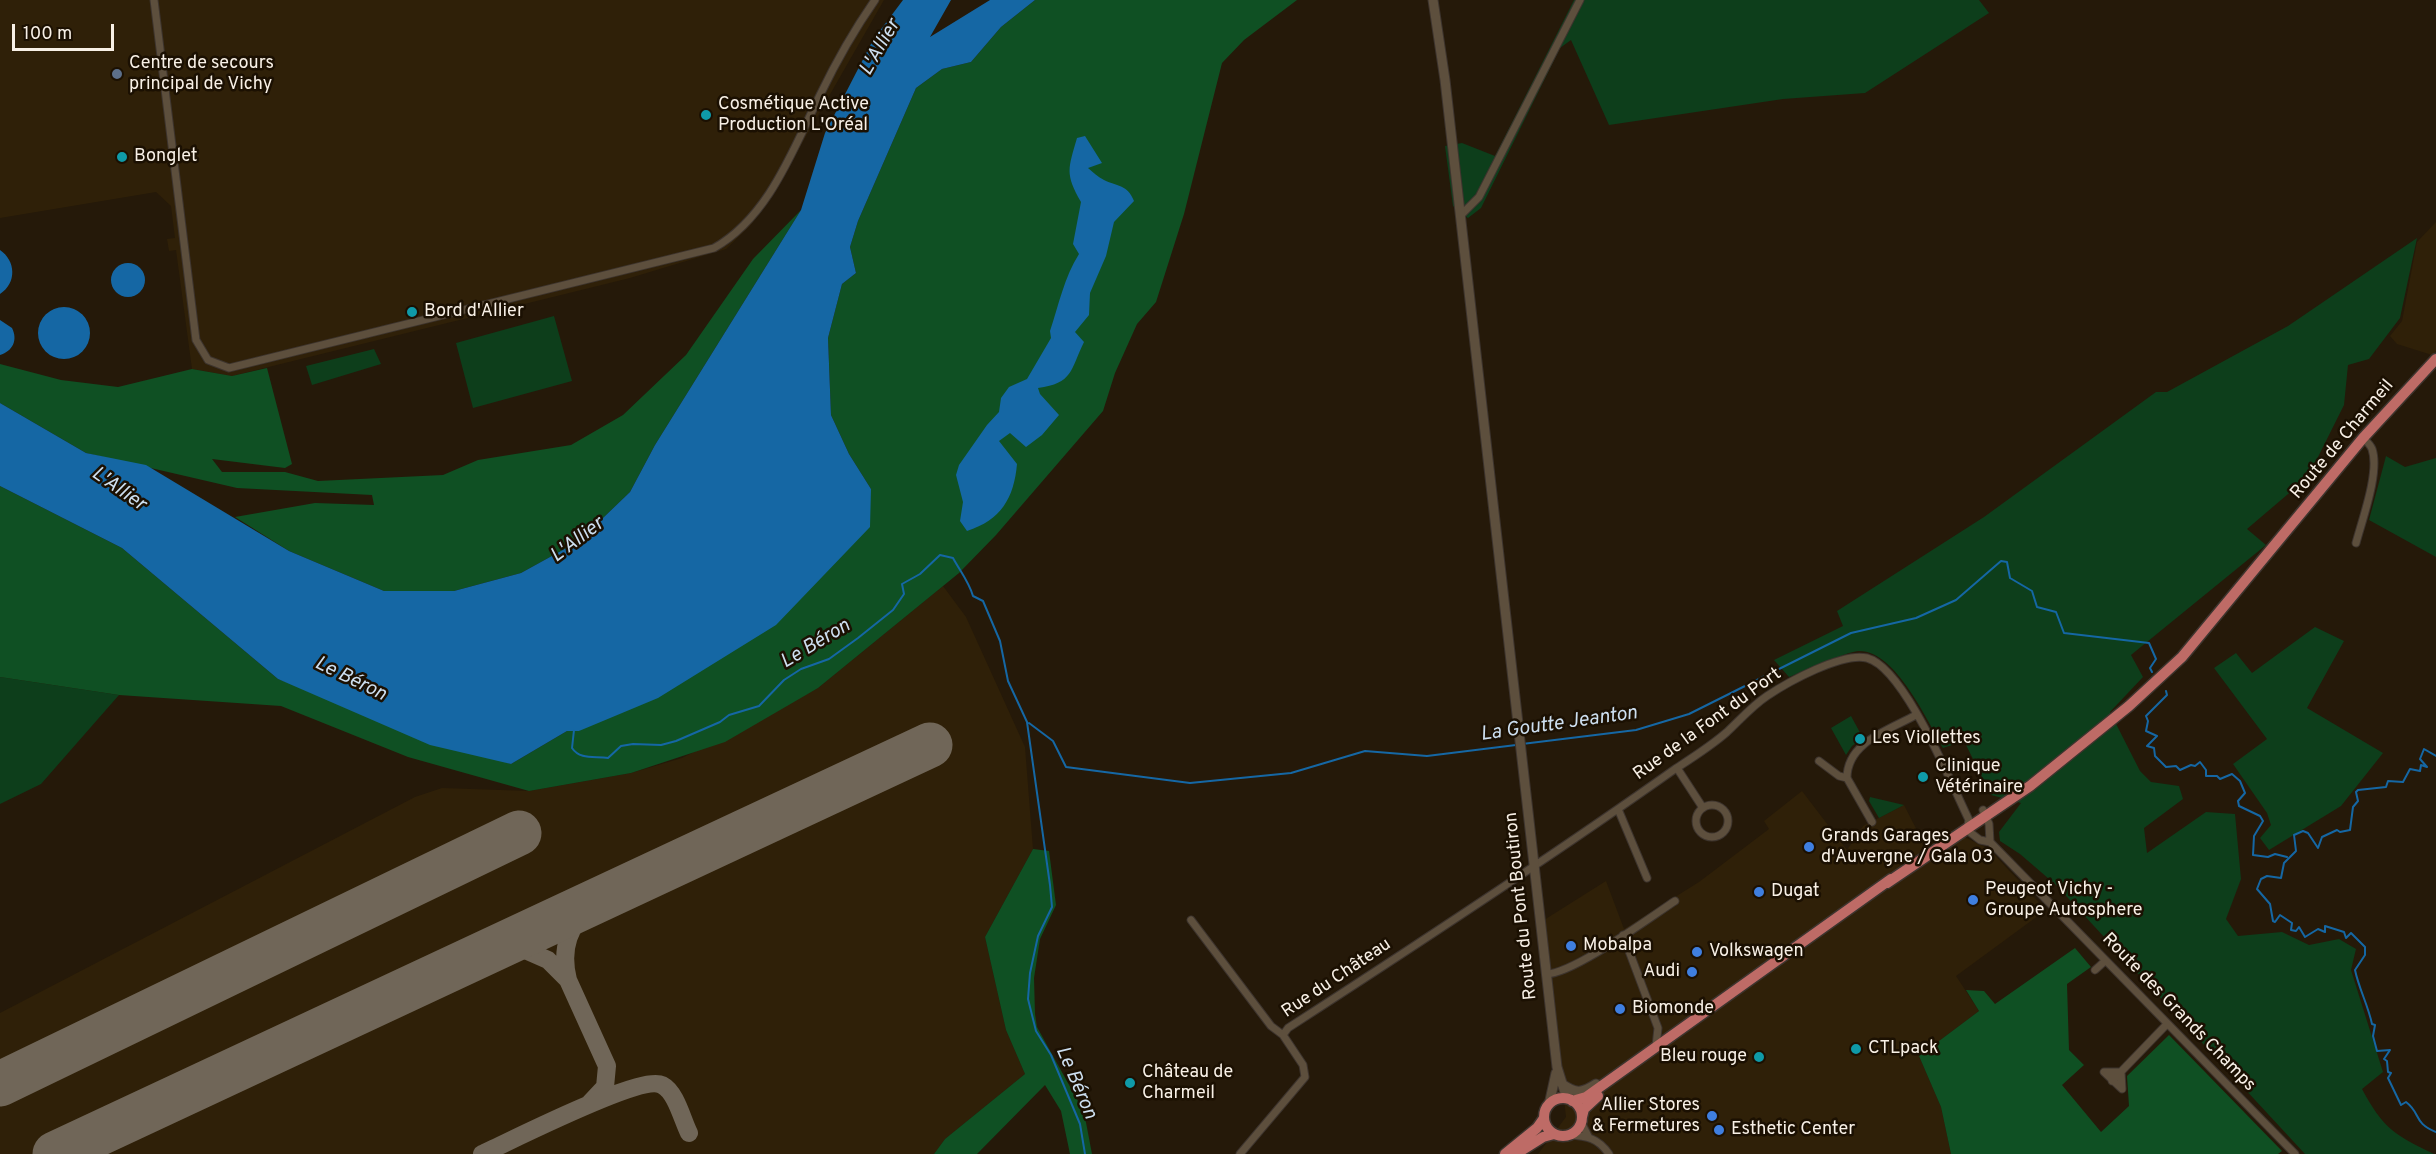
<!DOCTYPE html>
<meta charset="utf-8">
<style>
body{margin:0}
#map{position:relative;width:2436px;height:1154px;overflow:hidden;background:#251909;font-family:Overpass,sans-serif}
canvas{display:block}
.scale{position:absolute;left:12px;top:24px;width:102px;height:27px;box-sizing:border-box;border:3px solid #f8f0e6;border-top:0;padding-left:8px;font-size:18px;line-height:21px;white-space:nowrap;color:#f8f0e6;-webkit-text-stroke:4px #1b1002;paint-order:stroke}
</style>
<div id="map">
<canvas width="2436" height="1154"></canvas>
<div class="scale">100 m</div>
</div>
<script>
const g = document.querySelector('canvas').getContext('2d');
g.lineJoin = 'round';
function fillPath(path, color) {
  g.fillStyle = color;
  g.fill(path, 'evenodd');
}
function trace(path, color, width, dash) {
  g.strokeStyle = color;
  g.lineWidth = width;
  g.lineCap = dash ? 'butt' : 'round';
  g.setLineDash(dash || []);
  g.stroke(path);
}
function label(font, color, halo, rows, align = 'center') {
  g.font = font + ' Overpass,sans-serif';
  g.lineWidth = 5;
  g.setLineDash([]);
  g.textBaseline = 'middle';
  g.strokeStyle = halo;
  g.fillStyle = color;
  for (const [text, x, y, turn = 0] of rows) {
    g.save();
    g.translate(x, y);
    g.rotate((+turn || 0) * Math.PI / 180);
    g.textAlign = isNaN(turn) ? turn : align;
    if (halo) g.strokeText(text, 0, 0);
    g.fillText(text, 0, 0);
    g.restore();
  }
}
const built = new Path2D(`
 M0 0H884L772 196 750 226 726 249 630 278 232 376 192 369 176 250 169 251 167 239 175 238 171 206 156 192 0 218Z
 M2436 222V351L2432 355 2397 344 2390 336 2402 321 2417 242Z
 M943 586 966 617 1025 747 1033 849 985 937 1006 1030 1025 1074 945 1139 934 1154H0V1013L415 797 442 788 529 791 631 773 682 758 818 688Z
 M1802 791 1847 850 1863 826 1904 805 1924 844 1946 828 1989 849 2046 910 1956 976 1979 1011 1919 1056 1941 1107 1951 1154H1538L1566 1117 1544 920 1606 881 1624 929 1699 882 1769 829 1764 821Z`);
const green = new Path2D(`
 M1574 0H1979L1989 13 1865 93 1783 99 1609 125 1571 40 1560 48 1481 208 1468 218 1453 206 1445 146 1462 143 1495 156Z
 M2417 238 2400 318 2369 359 2348 365 2344 405 2308 477 2247 529 2266 545 2131 655 2143 677 2110 712 2140 771 2151 782 2179 786 2183 799 2144 828 2147 853 2206 812 2235 814 2241 879 2226 919 2238 936 2282 932 2309 945 2339 939 2356 949 2351 970 2383 1072 2362 1089C2383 1128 2394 1135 2434 1154H2305L2056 885 2020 854 2000 841 1999 832 2021 803 1991 795 1964 741 1943 748C1928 722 1895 649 1858 651 1846 652 1802 672 1789 677L1774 660 1843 626 1837 611 1984 517 2156 392H2167L2288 326Z
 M554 316 572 381 473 408 456 343Z
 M374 349 381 364 312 385 306 366Z
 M2386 456 2405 467 2436 458V557L2369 520Z
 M2315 627 2344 641 2307 708 2383 753 2341 806 2269 850 2260 838 2271 825 2267 813 2233 764 2267 739 2214 668 2236 653 2252 673Z
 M0 677 119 695 41 784 0 804Z
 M1851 716 1863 738 1852 746 1846 755 1831 728Z
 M1870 797 1904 805 1879 818 1869 801Z`);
const forest = new Path2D(`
 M1035 0H1297L1244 40 1222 63 1184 214 1156 302 1137 324 1115 373 1103 411 996 535 959 573 818 688 725 742 631 773 529 791 408 757 281 706 119 695 0 677V486L122 548 278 679 511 764 567 731H579L871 489 849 454 831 415 828 338 842 284 856 273 850 247 858 221 916 88 942 69 971 62 1001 27Z
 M801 210 655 445 630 492 579 541 521 573 454 591H384L289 551 235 517 315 503 374 505 372 495 237 488 86 453 0 403V364L61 380 118 387 192 369 232 376 267 368 292 464 285 468 212 459 222 472H285L318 481 443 475 478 460 571 445 623 415 686 355 753 259Z
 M1033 849 1049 851 1056 905 1040 939 1034 978 1035 1014 1037 1027 1084 1112 1092 1154H1070L1061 1111 1045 1085 977 1154H934L945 1139 1025 1074 1006 1030 985 937Z
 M2075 948 2091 967 2067 984 2069 1050 2084 1065 2062 1085 2101 1132 2129 1106 2127 1076 2169 1035 2282 1151 2278 1154H1951L1941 1107 1919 1056 1979 1011 1966 990 1984 991 1995 1004Z`);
const water = new Path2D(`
 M903 0H951L930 37 990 0H1035L1001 27 971 62 942 69 916 88 858 221 850 247 856 273 842 284 828 338 831 415 849 454 871 489 870 527 776 625 658 698 579 731H567L511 764 430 745 278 679 122 548 0 486V403L86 453 146 465 289 551 384 591H454L521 573 579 541 630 492 655 445 801 210 825 133 873 40Z
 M1085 136 1102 163 1088 168C1093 172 1098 177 1104 180 1118 187 1127 184 1134 201L1114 222 1106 256 1090 293 1089 315 1075 332 1084 342C1070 371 1073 383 1038 388L1040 394 1059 415 1042 435 1026 447 1010 433 999 441 1017 464C1014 498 1001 520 967 531L960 521 963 502 956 475 959 465 987 425 999 412 1001 398 1009 387 1027 379 1051 338 1050 331C1059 304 1064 278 1079 254L1073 244 1081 202C1065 174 1068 169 1077 138Z
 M0 250C16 261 17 283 0 294Z
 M111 280a17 17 0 1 1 34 0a17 17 0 1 1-34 0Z
 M38 333a26 26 0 1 1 52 0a26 26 0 1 1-52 0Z
 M0 320 12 328C18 340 13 351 0 355Z`);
const stream = new Path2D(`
 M2166 691 2167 695 2146 716 2148 721 2146 731 2157 736 2147 746 2154 748 2155 756 2166 767 2176 766 2180 770 2191 765 2195 766 2200 762 2206 770V776H2217L2220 779 2232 774 2240 781 2245 793 2238 801 2239 806 2260 816 2263 821 2254 836 2253 855 2268 857 2275 854 2287 857
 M1029 723 1053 741 1066 767 1190 783 1291 773 1365 751 1427 756 1516 745
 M574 730 572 748C580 760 594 756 608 758L621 746 633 744 661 745 676 741 720 722 729 715 759 706 784 680 801 669 829 659 858 638 893 610 904 594 902 584 920 574 940 555 953 558C960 571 969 582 973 596L983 601 1000 641 1008 681 1027 722 1050 885 1052 907 1038 936 1030 973 1028 999 1036 1031 1051 1055 1080 1124 1085 1154
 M1522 744 1636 730 1689 714 1851 633 1916 618 1956 600 2001 561 2007 562 2010 578 2032 591 2037 607 2056 612 2064 633 2149 643 2156 659 2150 668 2152 672
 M2436 756 2424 749 2420 759 2427 767 2421 765 2420 771 2410 769 2403 782 2388 781 2386 787 2358 790 2356 792 2358 801 2353 807 2350 830 2340 832 2337 830 2322 837 2318 848 2308 833 2303 831 2294 835 2296 851 2284 863 2281 878 2267 876 2261 879 2257 889 2270 904 2273 921 2275 922 2280 915 2292 923 2291 930 2296 931 2299 927 2305 937 2318 929 2325 932V926L2344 932 2346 938 2351 933 2365 947V955L2355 970C2359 989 2368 1005 2372 1024L2375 1025 2373 1036 2377 1051 2390 1050 2384 1059 2387 1061 2388 1072 2391 1073 2388 1078 2401 1105 2406 1102C2421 1113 2413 1123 2436 1132`);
const taxiway = new Path2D(`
 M487 954 523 949 548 960 568 980 607 1066 605 1087 590 1103
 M568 980C560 948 569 925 593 903
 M482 1154C509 1142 641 1074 662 1085 676 1092 682 1119 689 1133`);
const runway = new Path2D(`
 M0 1084 519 833
 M55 1154 930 745`);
const minor = new Path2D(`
 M154 0 196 340 208 360 229 368 714 248C769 217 793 149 820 95 836 62 854 30 875 0
 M1460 216 1479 197 1580 0
 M2356 543C2362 520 2380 472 2372 449 2370 444 2366 441 2363 438
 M1819 761 1839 776 1847 778 1872 822
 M1677 768 1703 808
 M1847 778C1847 742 1889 730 1916 715
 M1696 821a16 16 0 1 1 32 0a16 16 0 1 1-32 0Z
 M1618 809 1647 878
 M1983 810 1989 824 1990 842
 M1191 920 1271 1026 1283 1035
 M1623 935 1658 1028 1656 1046
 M2095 970 2105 961
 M1546 974C1573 974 1649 918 1675 901
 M2104 1072H2121L2122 1089Z
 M2112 1081 2167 1024
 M1581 1122 1588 1136
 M1569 1135C1587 1136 1598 1138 1609 1154
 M1240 1154 1305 1077 1303 1065 1283 1035 1288 1028C1418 944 1548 859 1675 769 1692 758 1711 746 1727 732 1740 720 1752 706 1767 696 1788 682 1842 652 1867 658 1905 668 1952 786 1969 820L1967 830 1980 840 1990 842 2295 1154`);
const secondary = new Path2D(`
 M1433 0 1445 80 1557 1067 1567 1099
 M1562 1084C1576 1094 1582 1093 1596 1084
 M1549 1105 1556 1073`);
const primary = new Path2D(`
 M1887 883 2030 786 2129 706 2182 657 2363 438 2436 359
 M1544 1117a19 19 0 1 1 38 0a19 19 0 1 1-38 0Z
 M1572 1101 1586 1097 1891 879
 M1582 1117 1584 1109 1598 1096
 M1505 1154 1537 1128 1544 1118
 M1516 1154 1543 1137 1554 1134`);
const markers = [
 [117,74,6,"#5c6f8a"],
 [706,115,6,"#0f9aa8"],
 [122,157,6,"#0f9aa8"],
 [412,312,6,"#0f9aa8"],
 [1860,739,6,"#0f9aa8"],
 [1923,777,6,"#0f9aa8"],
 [1809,847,6,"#3f7fe0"],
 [1759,892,6,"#3f7fe0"],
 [1973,900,6,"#3f7fe0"],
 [1571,946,6,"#3f7fe0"],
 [1697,952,6,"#3f7fe0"],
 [1692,972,6,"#3f7fe0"],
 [1620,1009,6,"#3f7fe0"],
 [1856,1049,6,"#0f9aa8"],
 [1759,1057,6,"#0f9aa8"],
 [1130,1083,6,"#0f9aa8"],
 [1712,1116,6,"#3f7fe0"],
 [1719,1130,6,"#3f7fe0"]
];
const poiNames = [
 ["Centre de secours",129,64],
 ["principal de Vichy",129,85],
 ["Cosmétique Active",718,105],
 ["Production L'Oréal",718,126],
 ["Bonglet",134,157],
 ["Bord d'Allier",424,312],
 ["Les Viollettes",1872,739],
 ["Clinique",1935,767],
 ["Vétérinaire",1935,788],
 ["Grands Garages",1821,837],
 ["d'Auvergne / Gala 03",1821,858],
 ["Peugeot Vichy -",1985,890],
 ["Groupe Autosphere",1985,911],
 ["Dugat",1771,892],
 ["Mobalpa",1583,946],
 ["Volkswagen",1709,952],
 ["Audi",1680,972,"right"],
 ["Biomonde",1632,1009],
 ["CTLpack",1868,1049],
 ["Bleu rouge",1747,1057,"right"],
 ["Château de",1142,1073],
 ["Charmeil",1142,1094],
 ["Allier Stores",1700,1106,"right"],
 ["& Fermetures",1700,1127,"right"],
 ["Esthetic Center",1731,1130]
];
const streetNames = [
 ["Route de Charmeil",2343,440,-50],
 ["Rue de la Font du Port",1708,725,-36],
 ["Route du Pont Boutiron",1522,906,-96],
 ["Rue du Château",1337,979,-34],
 ["Route des Grands Champs",2178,1013,46]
];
const waterNames = [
 ["L'Allier",881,48,-60],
 ["L'Allier",118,490,35],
 ["L'Allier",578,541,-37],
 ["Le Béron",816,645,-31],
 ["Le Béron",350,680,26],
 ["La Goutte Jeanton",1559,725,-8],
 ["Le Béron",1075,1083,67]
];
fillPath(built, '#2f2008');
fillPath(green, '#0d3e1b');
fillPath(forest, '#0f5023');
fillPath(water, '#1567a4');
trace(stream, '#1567a4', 2);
trace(taxiway, '#706658', 18);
trace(runway, '#706658', 45);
trace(minor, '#3d342e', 9);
trace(secondary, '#3d342e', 11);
trace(primary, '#3d342e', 13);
trace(minor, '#5d4f3d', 7);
trace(secondary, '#5d4f3d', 9);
trace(primary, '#be6b66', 10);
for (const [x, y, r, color] of markers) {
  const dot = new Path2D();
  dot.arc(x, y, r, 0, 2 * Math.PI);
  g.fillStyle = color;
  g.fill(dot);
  trace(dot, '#1b1002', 2);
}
label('18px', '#f8f0e6', '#1b1002', poiNames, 'left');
label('18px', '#f8f0e6', '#1b1002', streetNames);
label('italic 20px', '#cddff0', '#1b1002', waterNames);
</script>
